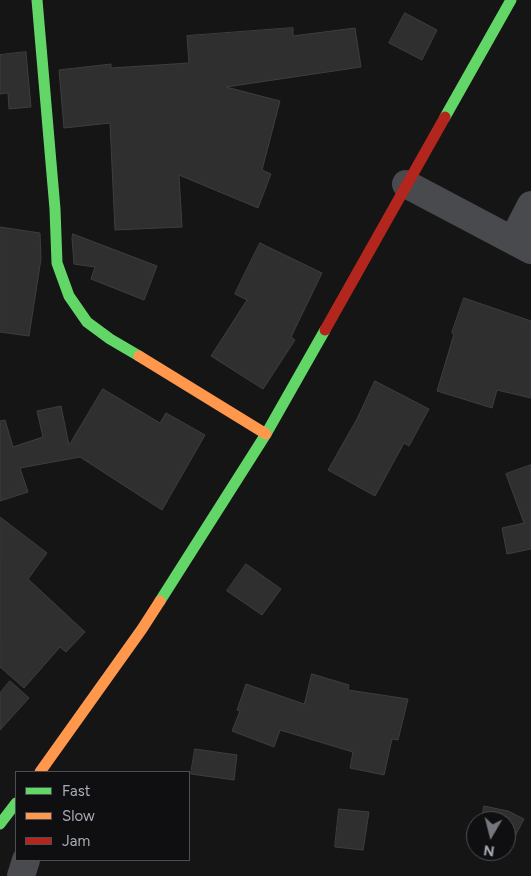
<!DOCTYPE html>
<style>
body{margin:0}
#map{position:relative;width:531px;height:876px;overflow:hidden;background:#151515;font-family:Figtree,sans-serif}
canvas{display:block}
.legend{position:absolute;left:15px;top:771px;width:175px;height:90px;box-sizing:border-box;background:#0f0f11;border:1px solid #4c4e53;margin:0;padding:6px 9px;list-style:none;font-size:15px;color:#a7acb5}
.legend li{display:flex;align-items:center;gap:10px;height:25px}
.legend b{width:25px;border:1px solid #4c4e53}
.north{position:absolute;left:466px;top:811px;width:50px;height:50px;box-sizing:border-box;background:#0f0f11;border:1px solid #4c4e53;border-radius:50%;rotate:188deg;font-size:14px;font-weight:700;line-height:20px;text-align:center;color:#a7acb5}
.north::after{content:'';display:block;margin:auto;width:18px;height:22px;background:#74777d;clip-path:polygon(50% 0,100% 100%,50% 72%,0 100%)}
</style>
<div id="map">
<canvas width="531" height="876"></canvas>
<ul class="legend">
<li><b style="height:6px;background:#63d668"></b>Fast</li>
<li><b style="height:6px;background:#ff974d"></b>Slow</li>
<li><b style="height:6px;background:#b3261e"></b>Jam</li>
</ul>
<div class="north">N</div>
</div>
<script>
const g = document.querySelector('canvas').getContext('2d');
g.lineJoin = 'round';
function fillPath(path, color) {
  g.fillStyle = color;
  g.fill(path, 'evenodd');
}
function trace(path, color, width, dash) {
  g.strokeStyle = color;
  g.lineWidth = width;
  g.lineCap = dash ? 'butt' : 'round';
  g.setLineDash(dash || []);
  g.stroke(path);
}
const building = new Path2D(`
 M405 13 437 30 422 60 389 43Z
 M293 28V36L355 28 361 67 226 87 280 101 262 170 271 174 258 208 179 175 182 227 115 230 110 123 64 128 59 70 111 64V68L189 63 187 36Z
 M26 52 31 107 9 109 8 93 0 94V55Z
 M0 227 40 233 41 259 29 336 0 332Z
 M73 234 157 266 144 300 91 279 95 267 74 264 72 238Z
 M260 243 322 273 291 337 295 340 263 389 211 356 247 300 235 294Z
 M464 298 531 321V398L497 390 492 408 437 391 454 334 452 333Z
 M375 381 429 409 409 446 404 443 375 496 328 470 357 419Z
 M103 389 160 423 166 413 205 435 162 510 80 457 20 468 28 492 0 501V421L5 420 13 447 43 437 37 411 61 406 69 445Z
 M531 465V549L507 554 502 528 524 523 506 474Z
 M0 517 47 553 28 579 85 632 66 652 60 647 24 688 0 667Z
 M246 564 281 589 262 615 227 591Z
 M312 674 349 685 348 690 408 699 398 740 392 739 384 775 350 768 353 752 280 730 274 747 232 731 240 711 237 710 246 684 304 704Z
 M10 681 29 698 0 730V693Z
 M195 749 237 755 234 780 191 774Z
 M484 806 508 811 524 819 511 844 506 843V821H482Z
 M339 809 369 812 363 850 335 847Z`);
const street = new Path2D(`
 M406 184 531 250
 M513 240 531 205
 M21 876 26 860`);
const fast = new Path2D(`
 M37 0 55 209 57 263 69 296 87 322 110 339 139 356
 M445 117 511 0
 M160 601 266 434 325 330
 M0 824 16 803`);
const slow = new Path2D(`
 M139 356 266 434
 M40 772 142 629 160 601`);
const jam = new Path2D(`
 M325 330 445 117`);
fillPath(building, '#2f2f30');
trace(building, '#3d3e41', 1);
trace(street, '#494a4d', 28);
trace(fast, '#63d668', 11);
trace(slow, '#ff974d', 11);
trace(jam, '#b3261e', 11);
</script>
